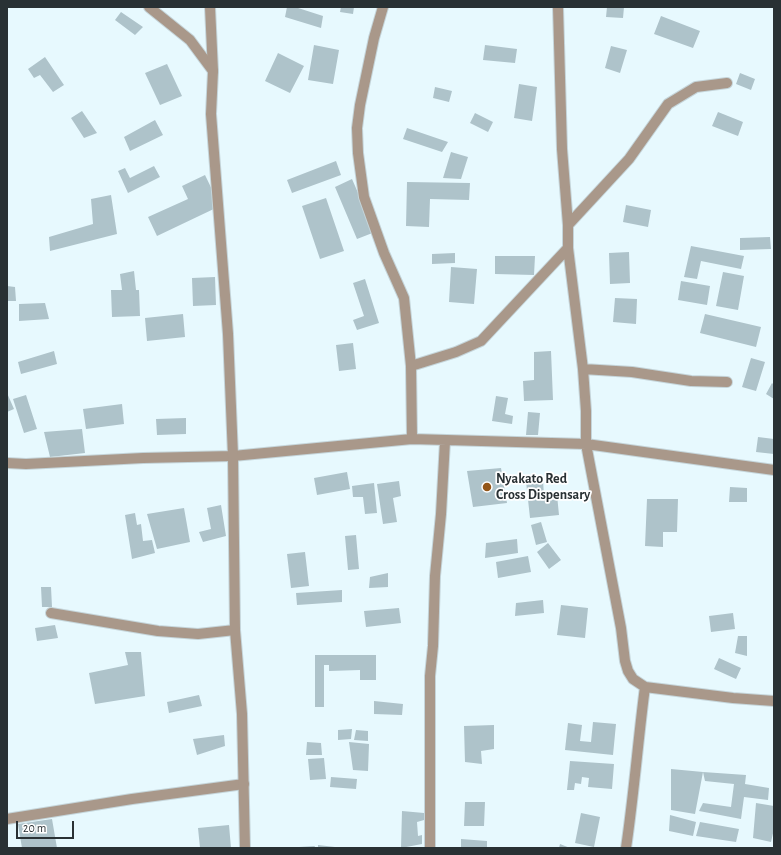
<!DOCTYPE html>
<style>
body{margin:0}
#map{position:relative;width:781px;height:855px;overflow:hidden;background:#e7f9fe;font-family:"Alegreya Sans",sans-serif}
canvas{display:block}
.frame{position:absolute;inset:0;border:8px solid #293134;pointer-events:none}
.scale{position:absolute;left:16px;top:821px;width:58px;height:18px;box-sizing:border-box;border:2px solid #293134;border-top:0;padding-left:5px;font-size:12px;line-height:14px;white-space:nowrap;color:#293134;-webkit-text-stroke:3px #fff;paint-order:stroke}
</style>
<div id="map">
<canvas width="781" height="855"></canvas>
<div class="frame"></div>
<div class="scale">20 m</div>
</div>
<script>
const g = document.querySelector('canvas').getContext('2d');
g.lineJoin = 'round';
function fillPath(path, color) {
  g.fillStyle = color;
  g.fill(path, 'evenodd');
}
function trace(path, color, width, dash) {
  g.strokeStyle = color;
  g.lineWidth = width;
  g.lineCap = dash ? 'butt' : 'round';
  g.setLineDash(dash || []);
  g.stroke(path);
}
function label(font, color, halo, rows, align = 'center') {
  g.font = font + ' "Alegreya Sans",sans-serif';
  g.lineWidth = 3.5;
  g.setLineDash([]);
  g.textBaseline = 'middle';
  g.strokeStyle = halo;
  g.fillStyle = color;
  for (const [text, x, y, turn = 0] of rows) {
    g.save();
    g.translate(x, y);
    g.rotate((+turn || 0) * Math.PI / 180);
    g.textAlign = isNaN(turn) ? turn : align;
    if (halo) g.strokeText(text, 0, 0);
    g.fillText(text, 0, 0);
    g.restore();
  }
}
const building = new Path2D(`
 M287 7H295L323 16 321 28 285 17Z
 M341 7H354L353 14 340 12Z
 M607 7H624L623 18 606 17Z
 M121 12 143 27 135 35 115 20Z
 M661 16 700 31 693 48 654 34Z
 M314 45 339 50 333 84 308 80Z
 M485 45 517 49 515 63 483 60Z
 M611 46 627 50 620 73 605 68Z
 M278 53 304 66 290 93 265 81Z
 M45 57 64 85 53 92 40 75 34 78 28 69Z
 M167 64 182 96 160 105 145 73Z
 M740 73 755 79 751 90 736 84Z
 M519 84 537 87 532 121 514 118Z
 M435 87 452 91 449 102 433 98Z
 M82 111 97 133 84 138 71 118Z
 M718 112 743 122 738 136 712 126Z
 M475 113 493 122 488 132 470 123Z
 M155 120 163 135 130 151 124 137Z
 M407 128 448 142 442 152 403 139Z
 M451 152 468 157 461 179 443 178Z
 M336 161 341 175 292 193 287 180Z
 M154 166 160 177 128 193 118 171 125 168 130 178Z
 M205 175 220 206 157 236 148 217 188 199 182 186Z
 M352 179 375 232 357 239 335 187Z
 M407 182 470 183 469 200 430 199 429 227 406 226Z
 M111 195 117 234 50 251 49 237 93 224 91 199Z
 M326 198 344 251 320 259 302 206Z
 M626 205 651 210 648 227 623 222Z
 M770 237 771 249 740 250V238Z
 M691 246 744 256 741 269 701 261 697 279 684 277Z
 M629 252 630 283 610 284 609 253Z
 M455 253V263L432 264V254Z
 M495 256H535L534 275 495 274Z
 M451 267 477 269 474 304 449 302Z
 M134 271 136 290H139L140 316 112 317 111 290H122L120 274Z
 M723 272 744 276 738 310 716 306Z
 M215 277 216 305 193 306 192 278Z
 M365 279 379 323 357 330 353 320 364 316 353 283Z
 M681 281 710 286 707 305 678 300Z
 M7 286 15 287 16 301H7Z
 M615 298 637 299 636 324 613 322Z
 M45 303 49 319 19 321V304Z
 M183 314 185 337 147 341 145 318Z
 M705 314 761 327 756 347 700 333Z
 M353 343 356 369 339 371 336 345Z
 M54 351 57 364 21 374 18 362Z
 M551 351 553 400 524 401 523 381 534 380V352Z
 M751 358 765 362 756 391 742 387Z
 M772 383 774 385V399L766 394Z
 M7 393 14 409 7 412Z
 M26 395 37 429 24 433 13 399Z
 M496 396 508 398 505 414 513 416 512 424 492 421Z
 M122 404 124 424 86 429 83 409Z
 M528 412 540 413 538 435H526Z
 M186 418V434L157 435 156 419Z
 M82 429 85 453 50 457 44 432Z
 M758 437 774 439V454L756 452Z
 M501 468 507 503 473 507 467 471Z
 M347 472 350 489 317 495 314 478Z
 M543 480 544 496 557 495 559 515 530 518 526 481Z
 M399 481 401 496 393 498 397 522 383 524 377 484Z
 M374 483 377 513 365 514 363 497H353L352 486Z
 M730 487 747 488V502H729Z
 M647 499H678L677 532H663V547L645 546Z
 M221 505 226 536 203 542 199 532 211 529 207 508Z
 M184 508 190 542 157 549 147 514Z
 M135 513 137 525 141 524 143 541 152 540 155 553 132 559 125 515Z
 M541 522 547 542 536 545 531 525Z
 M356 535 359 569 348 570 345 536Z
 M517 539 518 553 485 558 486 543Z
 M548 543 561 560 549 569 537 552Z
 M305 552 309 586 291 588 287 554Z
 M528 556 531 572 498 578 496 562Z
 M388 573V587L369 588 370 577Z
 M41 587H51L52 607H42Z
 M342 590V602L297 605 296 593Z
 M543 600 544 613 515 616 516 603Z
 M561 605 588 608 585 638 557 635Z
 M399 608 401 623 366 627 364 611Z
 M733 613 735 629 711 632 709 616Z
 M55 625 58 638 37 641 35 628Z
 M738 636H747V656L735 653Z
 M125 652H141L145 696 95 704 89 673 128 665Z
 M315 655H376V680H360V670L329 671V665H324V707H315Z
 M719 658 741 668 736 679 714 669Z
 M199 695 202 706 169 713 167 702Z
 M374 701 403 704 402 715 374 714Z
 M593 722 616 724 613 755 565 750 568 723 582 725 580 741 591 742Z
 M494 725V749L481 751 482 764 465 762 464 726Z
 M352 729 351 739 338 740V730Z
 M356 730 368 731V741L354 740Z
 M224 735 225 746 197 755 193 739Z
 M307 742 321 743 322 755H306Z
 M349 742 369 744 368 771 353 770Z
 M324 758 326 779 310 780 308 759Z
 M570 761 614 764 612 789 588 787 589 778 582 777 581 784 575 783 574 790H567Z
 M671 769 703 772 695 814 671 810Z
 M703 772 746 775 745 784 769 788 768 800 744 797 741 819 699 811 703 803 731 807 734 784 705 781Z
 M331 777 357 779 356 789 330 787Z
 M465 802H485L484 826H464Z
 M756 803 774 806V829L771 842 753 838Z
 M402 811 424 813V820L417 822 418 836 422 835V844L401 848Z
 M581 813 600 817 594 847 575 843Z
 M670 815 696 822 693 836 669 831Z
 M52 819 57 848H22L18 824Z
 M700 822 739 829 736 842 696 836Z
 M229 825 231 848H200L198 828Z
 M461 839 487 841V848H461Z
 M560 844 570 848H559Z
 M318 845 335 847V848H318Z
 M315 846 314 848H299V847Z`);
const minor = new Path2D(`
 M149 7 190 40 213 71
 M383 7 374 38 360 105 357 128 358 153 364 197 384 253 404 298 411 366 412 439
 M558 7 562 149 568 225V248L583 369 586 411V444L621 628 625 661 628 671 633 679 645 687 733 698 774 701
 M568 225 629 159 668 104 696 87 727 83
 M411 366 456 352 481 341 568 248
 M583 369 632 372 691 381 727 382
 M7 463 26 464 143 458 233 456 412 439 586 444 774 470
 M51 613 158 631 198 634 235 630
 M7 819 132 799 244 784
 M430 848V676L433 646 435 576 441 514 445 441
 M626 848C634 794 638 740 645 687`);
const tertiary = new Path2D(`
 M210 7 213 71 211 114 228 334 233 456 235 630 242 714 245 848`);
const markers = [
 [487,487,5,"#935618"]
];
const poiNames = [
 ["Nyakato Red",496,479],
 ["Cross Dispensary",496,495]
];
fillPath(building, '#aec3ca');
trace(minor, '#c5d5da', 12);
trace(tertiary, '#c5d5da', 12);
trace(minor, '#a9988a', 10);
trace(tertiary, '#a9988a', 10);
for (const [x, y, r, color] of markers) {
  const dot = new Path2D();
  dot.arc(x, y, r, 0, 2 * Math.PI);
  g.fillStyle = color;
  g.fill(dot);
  trace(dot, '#fff', 1.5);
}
label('bold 14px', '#293134', '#fff', poiNames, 'left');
</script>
